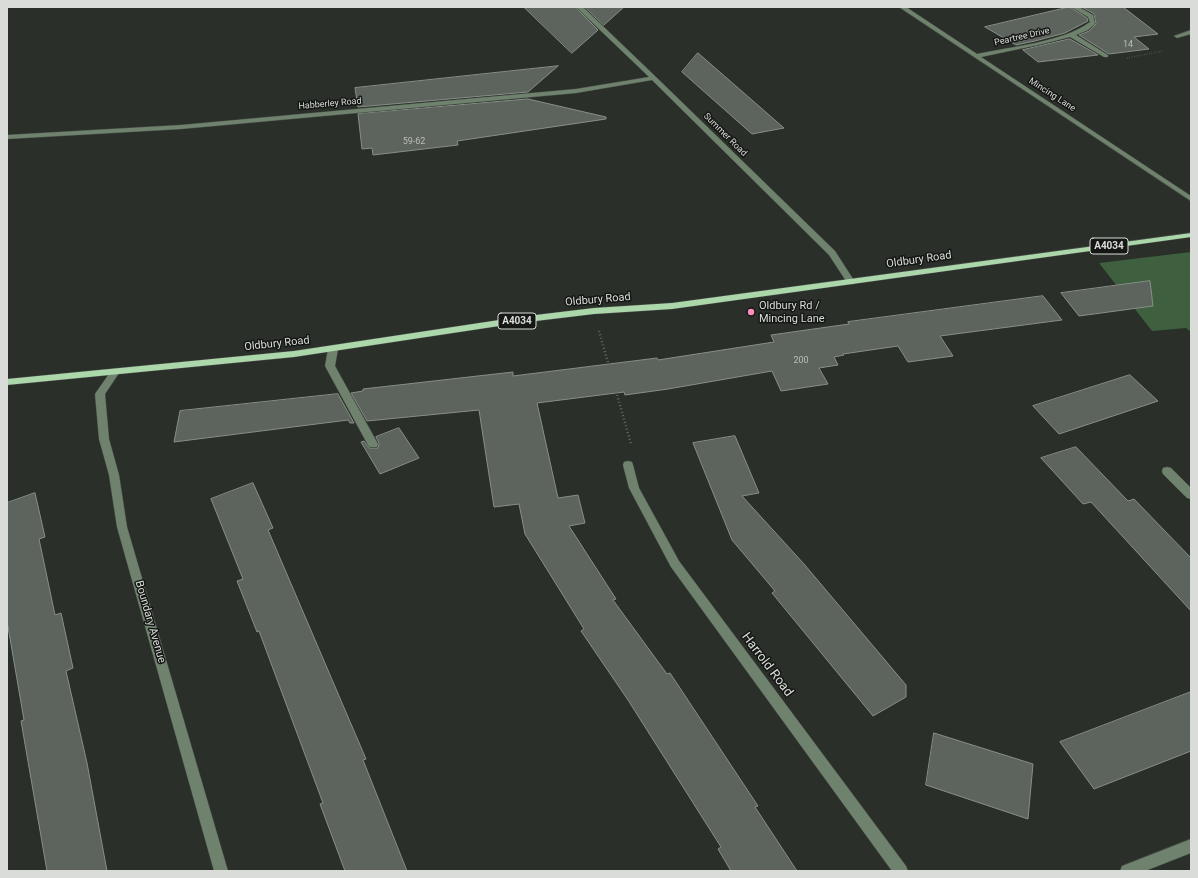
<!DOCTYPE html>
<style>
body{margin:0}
#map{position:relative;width:1198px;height:878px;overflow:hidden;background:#2a2f2a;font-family:Roboto,sans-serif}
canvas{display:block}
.frame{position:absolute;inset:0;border:8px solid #d9dcd9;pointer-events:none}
</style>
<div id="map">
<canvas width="1198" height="878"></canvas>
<div class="frame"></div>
</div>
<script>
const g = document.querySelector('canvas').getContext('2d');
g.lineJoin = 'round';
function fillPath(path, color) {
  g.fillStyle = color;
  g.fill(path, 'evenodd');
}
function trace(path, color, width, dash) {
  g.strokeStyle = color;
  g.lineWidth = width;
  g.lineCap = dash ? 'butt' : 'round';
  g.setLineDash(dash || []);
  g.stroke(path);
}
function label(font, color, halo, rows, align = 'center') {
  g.font = font + ' Roboto,sans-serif';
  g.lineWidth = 3;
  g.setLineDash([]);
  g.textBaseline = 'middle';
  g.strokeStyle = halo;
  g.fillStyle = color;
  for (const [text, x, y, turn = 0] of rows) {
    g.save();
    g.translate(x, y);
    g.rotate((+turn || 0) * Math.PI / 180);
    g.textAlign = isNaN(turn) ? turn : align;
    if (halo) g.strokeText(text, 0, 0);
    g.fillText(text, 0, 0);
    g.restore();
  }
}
const green = new Path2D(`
 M1191 252V332L1186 328 1152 331 1099 263Z`);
const building = new Path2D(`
 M524 7H575L598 30 572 53Z
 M585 7H624L604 25Z
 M1070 7 1087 18 1088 21 1065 33 1035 41 1016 45 985 27Z
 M1082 7H1123L1158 34 1134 37 1149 49 1109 54 1079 35 1089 31 1096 24 1094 14Z
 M1070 39 1098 55 1038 62 1023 50Z
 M698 53 784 128 752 134 682 72Z
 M558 66 528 92 358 107 355 88Z
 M528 99 606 117V119L457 141 458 145 373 155 372 148 362 149 358 114Z
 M1150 281 1153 306 1079 316 1061 293Z
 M1043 296 1062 320 940 336 953 356 908 362 898 346 843 354 844 355 834 357 838 365 819 368 828 384 781 391 772 371 668 389 625 395 624 392 537 403 558 498 578 495 585 523 569 526 616 599 613 600 667 674 670 673 758 806 755 807 797 871H731L718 849 721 847 628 700 581 631 584 629 525 534 519 504 494 507 479 410 367 421 351 393 363 391V389L513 372V376L657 358 658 360 774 342 771 335 849 324 848 322Z
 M1130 375 1158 401 1059 434 1033 406Z
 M338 394 354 423H350L348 420 174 442 180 411Z
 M399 428 419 458 380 474 361 442 364 441 369 448H378L379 443 376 437Z
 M735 436 759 493 742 496 804 564 906 685V697L873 716 772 593 775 591 732 540 693 443Z
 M1076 447 1128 501 1134 499 1191 558V611L1091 502 1083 504 1041 458Z
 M253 483 273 528 268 530 366 759 363 760 407 871H345L320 804 323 803 259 631 257 632 237 581 243 579 211 499Z
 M35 493 45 537 39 539 55 615 61 613 73 668 66 671 87 763 107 871H47L21 721 24 720 7 621V503Z
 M1191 692V751L1094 789 1060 742Z
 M934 733 1033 764 1028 819 926 785Z`);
const pathFar1 = new Path2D(`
 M1127 58 1163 51`);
const path = new Path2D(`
 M599 331 631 444`);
const minor = new Path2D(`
 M576 7H583L656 77 835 251 855 282 854 284H848L829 255 652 80 576 93 181 129 7 139V135L181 125 576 89 649 77Z
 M899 7H906L977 54C1009 47 1064 42 1090 22L1088 17 1071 7H1079L1093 15 1095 24 1088 30 1076 35 1108 55V57H1104L1070 37 1038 45 981 57 1191 196V201Z
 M1191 30V34L1177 38 1174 36Z
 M333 346 338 349 335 366 378 444 377 447H369L325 366 328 349Z
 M114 370 119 373 105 394 109 439 119 475 127 527 228 871H214L117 527 109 475 99 439 95 394 111 371Z
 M628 461 632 462 633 465 639 488 679 561 906 866 908 871H892L671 567 629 488 623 465 624 462Z
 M1167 467 1171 468 1191 488V499L1187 498 1163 474 1162 471 1163 468Z
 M1191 839V853L1145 871H1120L1122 866Z`);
const major = new Path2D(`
 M1191 233V237L672 309 594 314 519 323 294 357 7 385V379L294 351 519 317 594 308 672 303Z`);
const markers = [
 [751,312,4,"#fe8ebd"]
];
const farStreetnames = [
 ["Peartree Drive",1022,37,-13],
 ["Mincing Lane",1052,95,33],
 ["Habberley Road",330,104,-5],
 ["Summer Road",725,135,45]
];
const numberNames = [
 ["14",1128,45],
 ["59-62",414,142],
 ["200",801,361]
];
const shields = [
 [1109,246,38],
 [517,321,38]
];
const shieldNames = [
 ["A4034",1109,246],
 ["A4034",517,321]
];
const streetNames = [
 ["Oldbury Road",919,260,-8],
 ["Oldbury Road",598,300,-5],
 ["Oldbury Road",277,344,-6],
 ["Boundary Avenue",150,622,74]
];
const poiNames = [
 ["Oldbury Rd /",759,306],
 ["Mincing Lane",759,319]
];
const nearStreetnames = [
 ["Harrold Road",767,665,53]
];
fillPath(green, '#3e603e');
fillPath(building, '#5d635d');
trace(building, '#888e88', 1);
trace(minor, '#464b46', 1);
trace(major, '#464b46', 1);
trace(pathFar1, '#626762', 1.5, [0.5, 2]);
trace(path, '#626762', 2.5, [1, 2.5]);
fillPath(minor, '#6e826d');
fillPath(major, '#acd7ab');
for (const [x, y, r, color] of markers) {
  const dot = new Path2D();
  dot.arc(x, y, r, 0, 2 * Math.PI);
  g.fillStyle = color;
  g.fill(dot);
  trace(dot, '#141714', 1.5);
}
label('9px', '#d9dcd9', '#141714', farStreetnames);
label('9px', '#babeba', null, numberNames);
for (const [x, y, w] of shields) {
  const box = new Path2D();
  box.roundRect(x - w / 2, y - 8, w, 16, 3);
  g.fillStyle = '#141714';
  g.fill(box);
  trace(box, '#d9dcd9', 1);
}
label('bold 10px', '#d9dcd9', null, shieldNames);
label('11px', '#d9dcd9', '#141714', streetNames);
label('11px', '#d9dcd9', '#141714', poiNames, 'left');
label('13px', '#d9dcd9', '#141714', nearStreetnames);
</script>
